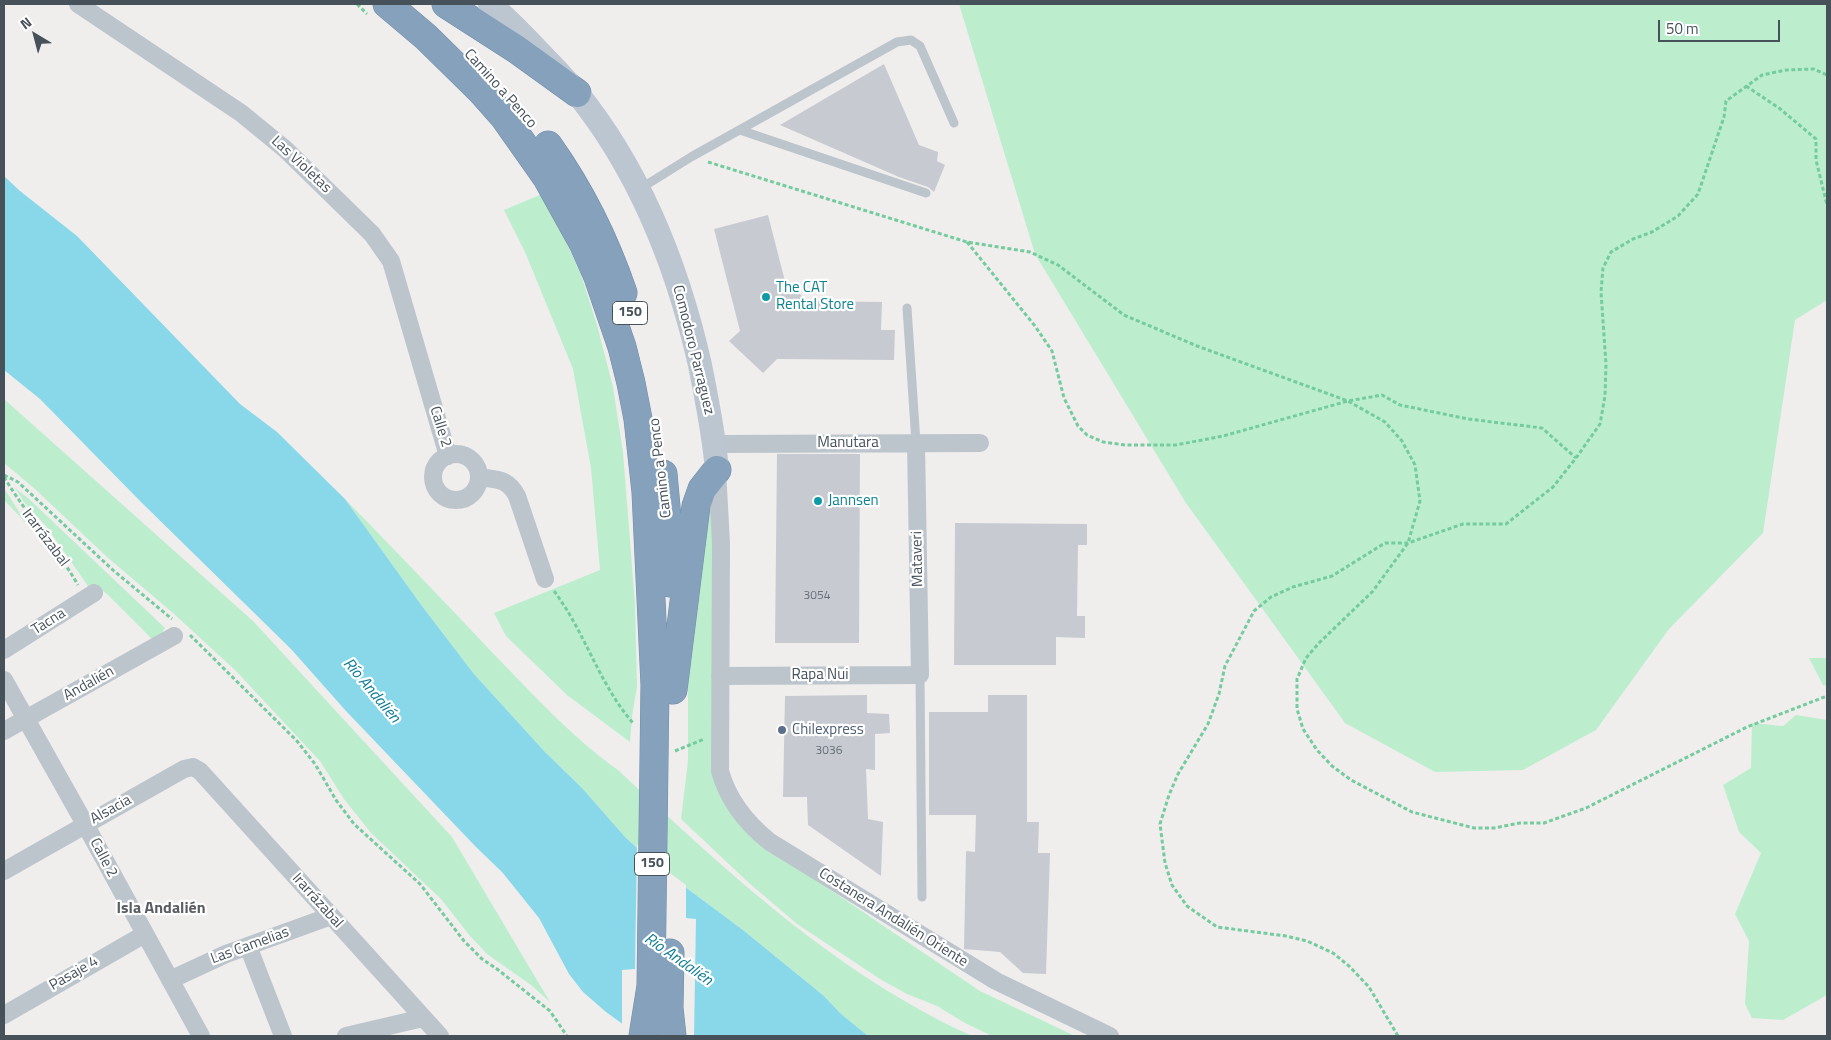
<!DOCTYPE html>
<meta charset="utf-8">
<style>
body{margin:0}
#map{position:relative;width:1831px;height:1040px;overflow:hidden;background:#f0eded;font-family:"Titillium Web",sans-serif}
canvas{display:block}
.frame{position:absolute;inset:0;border:5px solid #46515a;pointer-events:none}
.north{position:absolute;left:10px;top:10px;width:50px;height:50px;-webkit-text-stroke:4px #fff;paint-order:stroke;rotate:323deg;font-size:14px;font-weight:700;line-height:20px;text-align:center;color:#46515a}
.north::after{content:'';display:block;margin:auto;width:18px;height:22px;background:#46515a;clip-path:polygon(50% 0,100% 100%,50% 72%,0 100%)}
.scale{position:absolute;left:1658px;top:20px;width:122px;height:22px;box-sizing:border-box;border:2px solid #46515a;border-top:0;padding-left:6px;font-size:15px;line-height:18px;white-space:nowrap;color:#46515a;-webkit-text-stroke:4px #fff;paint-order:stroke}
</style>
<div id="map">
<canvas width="1831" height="1040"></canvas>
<div class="frame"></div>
<div class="north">N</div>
<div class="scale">50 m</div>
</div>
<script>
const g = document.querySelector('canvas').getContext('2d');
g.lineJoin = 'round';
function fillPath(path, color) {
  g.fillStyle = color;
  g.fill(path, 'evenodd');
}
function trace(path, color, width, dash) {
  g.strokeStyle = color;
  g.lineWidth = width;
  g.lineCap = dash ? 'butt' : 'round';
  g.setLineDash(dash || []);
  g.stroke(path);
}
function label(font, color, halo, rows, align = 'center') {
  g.font = font + ' "Titillium Web",sans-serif';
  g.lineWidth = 4.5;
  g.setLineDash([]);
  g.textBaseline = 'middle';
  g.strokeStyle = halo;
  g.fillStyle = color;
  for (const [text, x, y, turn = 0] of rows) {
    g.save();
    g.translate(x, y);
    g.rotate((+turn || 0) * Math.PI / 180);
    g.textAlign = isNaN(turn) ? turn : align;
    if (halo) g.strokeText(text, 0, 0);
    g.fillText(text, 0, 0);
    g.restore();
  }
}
const green = new Path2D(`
 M959 4H1827V300L1795 320 1763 533 1669 629 1596 730 1523 770 1435 772 1345 723 1186 503 1035 254Z
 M542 194 562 233 581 275 597 325 613 387 623 452 635 604 637 687 632 716 630 742 567 695 506 636 494 613 600 570 591 468 573 369 525 252 504 210Z
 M4 399 253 621 452 837 550 1002 531 985 487 954 470 936 441 899 371 833 344 799 320 761 236 671 173 613 107 557 35 489 4 463Z
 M4 488 26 523 4 500Z
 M15 488 28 498 165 628 161 634 152 639 107 594 99 588 88 586 46 526 24 502Z
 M345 499C393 548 441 598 488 648 529 690 570 736 618 770 726 871 836 974 972 1036H868L840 1013 824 996 743 930 661 869 626 838 582 788 545 752 474 674 422 606Z
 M711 500 714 518 713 760 755 839 980 991 1075 1036H992L965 1023 937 1006 907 994 880 979 797 924 749 883 681 819 688 761V684L707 509Z
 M1827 658V686L1823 685 1809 658Z
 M1796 715 1827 720V995L1783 1020 1752 1018 1745 1004 1749 941 1735 914 1761 853 1739 832 1723 785 1751 768 1752 723 1783 726Z`);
const water = new Path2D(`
 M4 176 20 191 77 236 240 404 277 432 345 499 422 606 474 674 545 752 582 788 626 838 661 869 743 930 824 996 840 1013 868 1036H639L606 1012 583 992 569 974 539 918 502 872 476 847 346 711 291 649 141 502 40 399 4 370Z`);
const pier = new Path2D(`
 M637 844 662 867 686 885V918L696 919 694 1036H635L622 1027V970L635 969Z`);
const building = new Path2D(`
 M884 64 919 145 938 152 937 161 945 165 934 192 928 187 899 177 780 125Z
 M768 215 787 289 794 288 807 301 882 302 881 330H895L894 360 777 359 763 373 729 341 740 331 714 229Z
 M777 454H860L859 643H775Z
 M955 523 1087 524V545H1078L1077 616H1085V638L1056 637V665H954Z
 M867 695V713L889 714 890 733 875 734V770L866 769 868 819 883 822 881 876 808 825 807 797H783L785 696Z
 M988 695H1027V822H1039L1038 853H1050L1046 974 1023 973 1000 952 964 949 966 851 975 852 976 815H929V712H988Z`);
const path = new Path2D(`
 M357 4 367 14
 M1746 86 1779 108 1816 139V160L1827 205
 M708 162 967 242 1030 252 1058 265 1124 315 1197 346 1348 401 1385 422 1402 441 1415 465 1420 501 1408 543 1373 591 1319 643 1306 658 1297 679V709L1303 729 1317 750 1332 766 1351 780 1412 812 1474 828H1494L1520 823H1544L1586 808 1747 727 1827 696
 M967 242 1035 326 1052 351 1064 398 1078 426 1087 435 1103 442 1125 445H1176L1223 436 1348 401 1382 395 1400 405 1468 419 1542 428 1576 458
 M4 475 18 482 114 571 172 619
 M4 477C27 515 56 547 78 585
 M554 591C585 632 599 684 633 723
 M190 635 297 741 315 764 336 800 354 824 420 884 464 941 482 959 497 969 550 1011 567 1036
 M675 751 704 739
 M1398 1036 1369 987 1349 966 1333 953 1307 941 1286 936 1217 927 1187 906 1172 885 1165 863 1160 824 1169 795 1178 774 1208 724 1219 694 1225 666 1254 611 1271 597 1293 587 1332 576 1385 543H1408L1463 524H1506L1553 487 1576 458 1600 424 1605 396 1606 364 1601 292 1603 268 1611 252 1633 239 1652 232 1678 216 1698 194 1724 117 1726 101 1762 75 1786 70 1814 69 1827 75`);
const lane = new Path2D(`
 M740 130 926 193
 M638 190 691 157 897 42 911 40 920 46 954 123
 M907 308 916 443
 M920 675 922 897`);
const street = new Path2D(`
 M78 4 241 113 285 149 372 234 391 261 448 456
 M715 444 980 443
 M433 477a23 23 0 1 1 46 0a23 23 0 1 1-46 0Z
 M717 470 721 543 720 771C728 800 746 823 770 842L996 981 1110 1036
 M479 477C498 480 507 478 517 496L545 579
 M4 650 94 593
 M720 676 920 675 916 443
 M4 680 85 824 201 1036
 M4 731 174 636
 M4 871 184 769 193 767 200 771 440 1036
 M248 946 283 1036
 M170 980 226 954 331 916
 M4 1015 145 934
 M346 1036 423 1018`);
const secondary = new Path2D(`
 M490 4C506 18 521 33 536 49 550 63 564 78 577 93 640 171 678 268 700 365 707 400 714 434 717 470`);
const highway = new Path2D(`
 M387 4 426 37 481 91 504 117 547 178 583 243 598 277 622 347 631 383 638 419 646 492 655 685 651 986 643 1036
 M446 4 516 49 577 93
 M548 145C580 190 605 240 623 293
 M663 474 668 528 670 583
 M673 690 696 506 702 489 717 470
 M670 953 669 1008 672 1036`);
const markers = [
 [766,297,5,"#0f9aa8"],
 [818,501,5,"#0f9aa8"],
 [782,730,5,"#5c6f8a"]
];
const numberNames = [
 ["3054",817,596],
 ["3036",829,751]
];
const shields = [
 [630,313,35],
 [652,864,35]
];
const shieldNames = [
 ["150",630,313],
 ["150",652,864]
];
const streetNames = [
 ["Camino a Penco",500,89,48],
 ["Las Violetas",301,165,43],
 ["Comodoro Parraguez",693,350,76],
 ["Calle 2",440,427,73],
 ["Manutara",848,443],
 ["Camino a Penco",661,468,-97],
 ["Irarrázabal",45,538,53],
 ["Mataveri",918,559,-91],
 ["Tacna",49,622,-32],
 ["Rapa Nui",820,675],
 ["Andalién",89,684,-29],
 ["Alsacia",111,810,-29],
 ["Calle 2",103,858,62],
 ["Irarrázabal",317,901,48],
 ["Costanera Andalién Oriente",893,918,32],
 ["Las Camelias",250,946,-20],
 ["Pasaje 4",74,974,-30]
];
const cultureNames = [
 ["The CAT",776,288],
 ["Rental Store",776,305],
 ["Jannsen",828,501]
];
const serviceNames = [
 ["Chilexpress",792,730]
];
const waterNames = [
 ["Río Andalién",371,691,50],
 ["Río Andalién",678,960,35]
];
const neighbourhoodNames = [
 ["Isla Andalién",161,909]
];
fillPath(green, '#bceece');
fillPath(water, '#89d8ea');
fillPath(pier, '#f0eded');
fillPath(building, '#c7cad0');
trace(highway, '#718ca8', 29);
trace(path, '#74cb9e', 3, [4, 2.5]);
trace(lane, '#bcc5cc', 9);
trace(street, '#bcc5cc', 18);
trace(secondary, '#bbc6d1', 24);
trace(highway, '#86a1bc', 28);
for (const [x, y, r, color] of markers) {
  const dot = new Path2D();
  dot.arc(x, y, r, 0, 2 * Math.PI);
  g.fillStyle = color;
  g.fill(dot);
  trace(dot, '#fff', 2);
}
label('12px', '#666f78', null, numberNames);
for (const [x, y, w] of shields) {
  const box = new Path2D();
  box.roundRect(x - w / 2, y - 11.5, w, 23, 4);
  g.fillStyle = '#fff';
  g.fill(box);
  trace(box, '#46515a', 1);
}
label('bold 14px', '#46515a', null, shieldNames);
label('15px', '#46515a', '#fff', streetNames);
label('15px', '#0d838f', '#fff', cultureNames, 'left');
label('15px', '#4e5e75', '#fff', serviceNames, 'left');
label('italic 16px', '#0e7d96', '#fff', waterNames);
label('bold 16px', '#5a5e62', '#fff', neighbourhoodNames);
</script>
